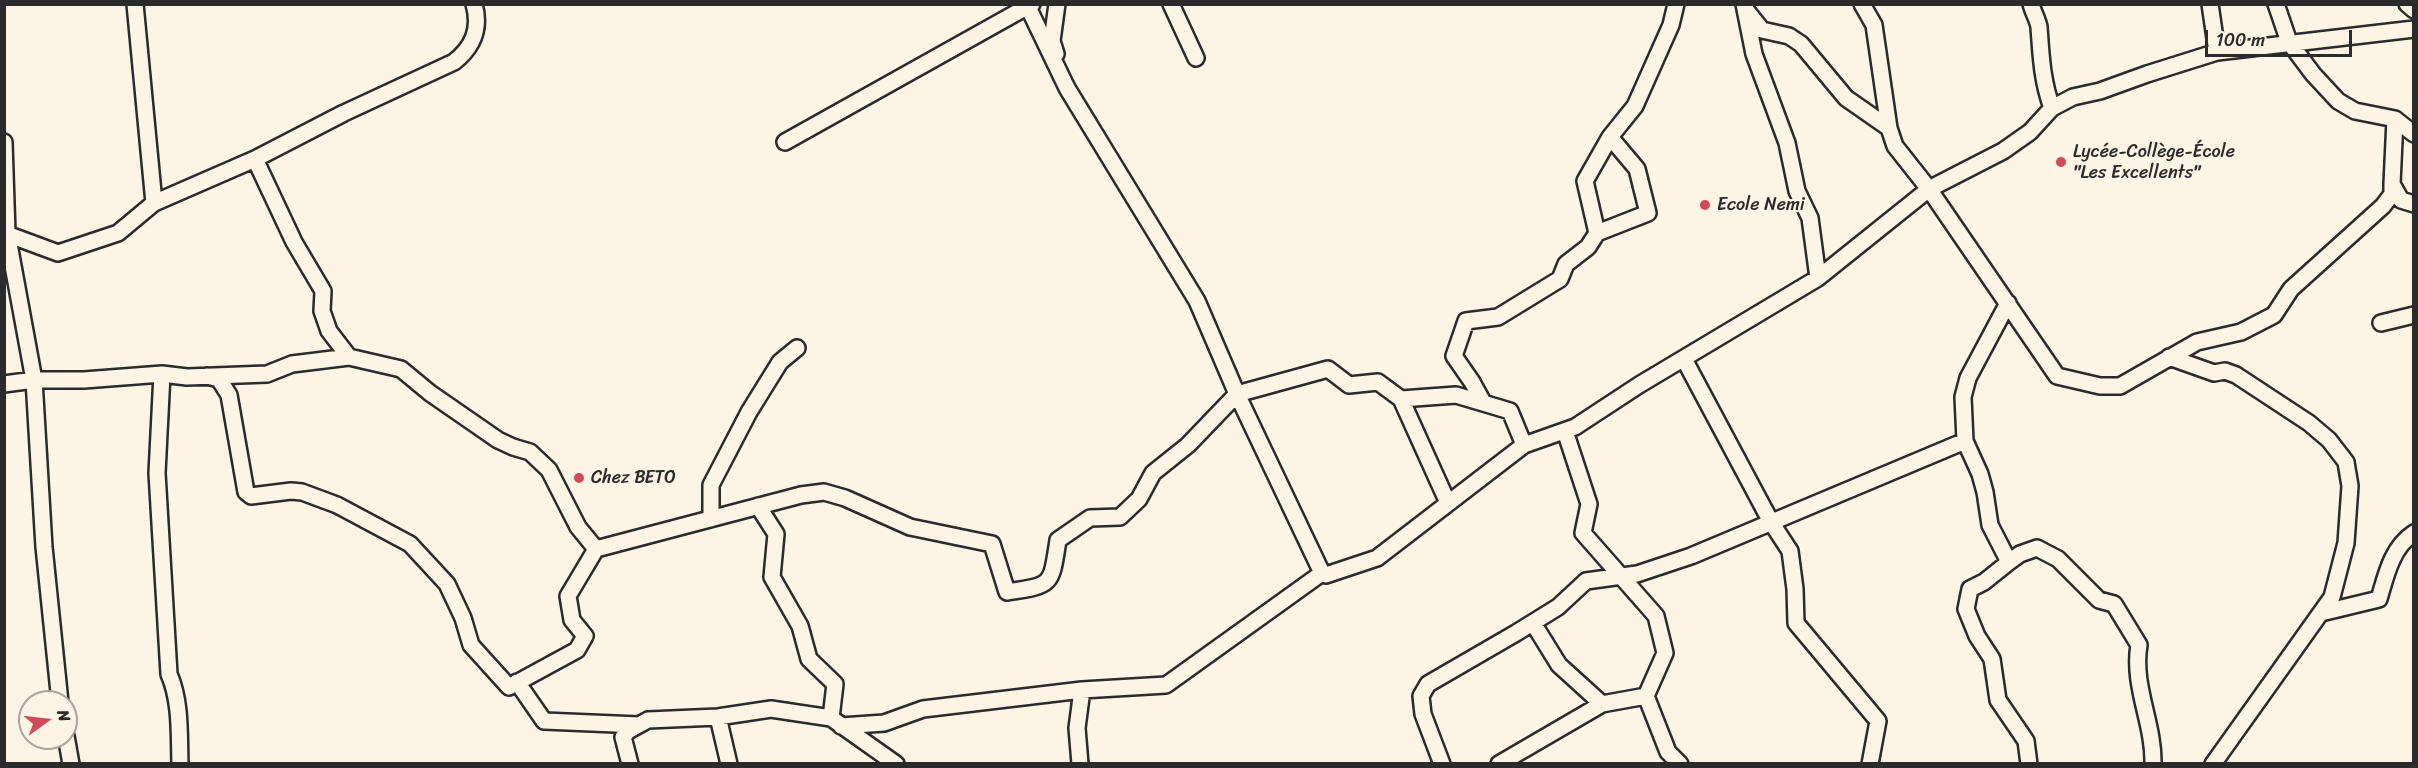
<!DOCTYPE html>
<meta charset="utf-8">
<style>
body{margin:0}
#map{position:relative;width:2418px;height:768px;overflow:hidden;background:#fcf5e5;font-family:Sriracha,sans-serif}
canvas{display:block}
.frame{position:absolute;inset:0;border:6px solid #2b2b2b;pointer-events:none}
.north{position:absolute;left:18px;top:690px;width:60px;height:60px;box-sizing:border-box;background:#fcf5e5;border:2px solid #a8a49b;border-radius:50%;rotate:75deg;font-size:16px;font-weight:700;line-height:24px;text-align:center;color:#2b2b2b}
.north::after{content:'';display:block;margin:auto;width:21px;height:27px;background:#d1495b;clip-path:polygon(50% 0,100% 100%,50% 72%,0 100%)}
.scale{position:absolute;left:2205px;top:30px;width:147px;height:27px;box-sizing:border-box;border:3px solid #2b2b2b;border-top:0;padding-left:8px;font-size:18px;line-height:21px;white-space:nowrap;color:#2b2b2b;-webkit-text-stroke:4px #fcf5e5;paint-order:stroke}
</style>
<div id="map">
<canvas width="2418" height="768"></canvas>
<div class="frame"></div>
<div class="north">N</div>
<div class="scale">100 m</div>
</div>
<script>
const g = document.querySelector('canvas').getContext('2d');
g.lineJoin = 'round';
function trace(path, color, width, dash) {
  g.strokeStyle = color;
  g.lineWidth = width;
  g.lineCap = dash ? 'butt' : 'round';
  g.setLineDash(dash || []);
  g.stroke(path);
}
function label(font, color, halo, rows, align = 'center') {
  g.font = font + ' Sriracha,sans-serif';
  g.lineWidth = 4.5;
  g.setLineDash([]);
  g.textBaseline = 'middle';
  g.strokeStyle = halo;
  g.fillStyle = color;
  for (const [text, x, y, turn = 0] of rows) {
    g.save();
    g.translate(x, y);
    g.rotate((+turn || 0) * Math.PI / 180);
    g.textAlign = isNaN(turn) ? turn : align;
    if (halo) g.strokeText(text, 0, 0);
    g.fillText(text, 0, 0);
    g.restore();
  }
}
const minor = new Path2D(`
 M135 4 154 203
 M1171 4 1196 58
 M1744 4 1754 54 1787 143 1797 191 1810 218 1818 278
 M1862 4 1874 25 1889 128 1895 146 1929 189 2057 376 2100 386H2120L2197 342 2241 332 2274 315 2291 289 2383 206 2392 194V184
 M2031 4C2033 12 2038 20 2039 27 2041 55 2042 81 2052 108
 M2210 4 2217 52
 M2276 4 2289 42 2313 74 2338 101 2355 111 2395 119 2392 184 2401 200 2414 204
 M2407 4 2414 10
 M1028 7 1067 88 1197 301 1237 394 1328 369 1349 385 1378 382 1401 399 1448 503
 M1746 10 1762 30 1789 36 1801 44 1846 98 1889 128
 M1056 54 1052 41 1057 4
 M2395 119 2414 134
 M1610 137 1637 169 1648 213 1597 233 1585 181 1610 137 1635 106 1671 25 1676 4
 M4 142 7 233 34 380 44 547 60 702
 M785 142 1032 4
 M255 159 294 242 323 291 322 311 329 331 349 357 401 369 430 393 498 440 513 447 530 452 549 470 578 527 596 549
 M4 233 58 253 118 233 154 203 255 159 344 113 454 62C473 47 481 29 474 4
 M2008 303 1968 378 1963 397 1965 441 1980 474 1985 492 1990 525 2009 562 1984 582 1970 589 1966 609 1977 636 1992 659 1998 700 2026 741 2029 764
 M2381 323 2414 315
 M2169 357 2214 373 2225 371 2236 375 2309 423 2329 440 2346 462 2350 486 2346 543 2332 597 2213 764
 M1684 359 1771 522 1790 551 1795 589 1796 623 1878 721 1870 764
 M162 374 157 473 169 674C181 702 179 733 180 764
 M207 376 219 379 229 395 246 492 251 496 291 491 302 492 337 505 410 544 447 584 463 618 471 645 509 687 577 650 585 636 572 620 568 596 596 549 801 495 824 492 845 498 910 527 992 544 1007 592C1053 585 1051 586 1058 540L1090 518 1120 517 1139 499 1153 473 1188 445 1237 394 1322 573
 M4 384 34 380H84L162 374 187 377 267 374 292 364 349 357
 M1401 399 1456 395 1510 411 1524 445
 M1483 402 1472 382 1454 356 1466 321 1498 317 1560 279 1566 264 1588 247 1597 233
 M1565 431 1589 504 1583 533 1656 616 1665 653 1646 696 1668 752 1680 764
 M758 506 776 534 772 577 800 626 809 659 835 684 831 718
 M711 519V485L749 412 780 362 797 348
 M2009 562 2020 554 2037 548 2058 559 2099 600 2114 604 2139 645C2132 686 2154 723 2153 764
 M2321 613 2379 599C2386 575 2392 547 2414 533
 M1533 623 1559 665 1602 704 1646 696
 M517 682 544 721 639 725
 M718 717 729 764
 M841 726 884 723 923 709 1082 690 1166 685 1322 573 1326 575 1377 558 1524 445 1575 427 1639 385 1818 278 1929 189 2003 151 2030 132 2052 108 2073 97 2100 91 2147 74 2217 52 2414 29
 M66 736 71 764
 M630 764 623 737 628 731 648 720 718 717 771 709 831 718 896 764
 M1080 764 1077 728 1082 690
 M1442 764 1423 714 1421 696 1428 684 1516 633 1558 607 1586 581 1637 574 1691 556 1965 441
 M1499 764 1602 704`);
const markers = [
 [2061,162,6,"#d1495b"],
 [1705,205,6,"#d1495b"],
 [579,478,6,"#d1495b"]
];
const poiNames = [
 ["Lycée-Collège-École",2073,152],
 ["\"Les Excellents\"",2073,173],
 ["Ecole Nemi",1717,205],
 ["Chez BETO",591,478]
];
trace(minor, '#2b2b2b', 20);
trace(minor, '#fcf5e5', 15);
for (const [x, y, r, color] of markers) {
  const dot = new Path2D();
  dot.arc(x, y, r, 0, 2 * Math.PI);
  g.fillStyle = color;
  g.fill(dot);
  trace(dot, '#fcf5e5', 2);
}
label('18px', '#2b2b2b', '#fcf5e5', poiNames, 'left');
</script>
